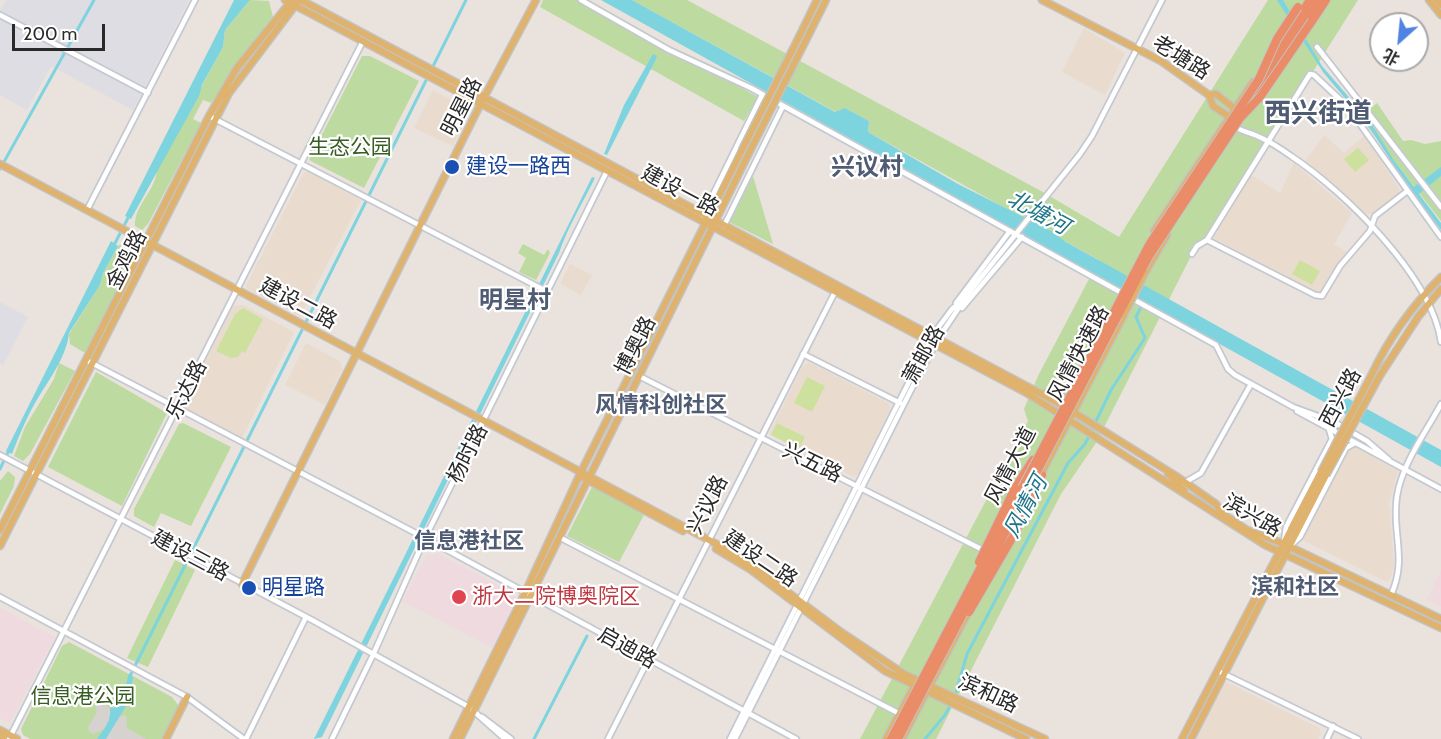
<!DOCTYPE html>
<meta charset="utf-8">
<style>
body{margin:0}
#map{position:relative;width:1441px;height:739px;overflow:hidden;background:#eae2dd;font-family:Cabin,"Noto Sans SC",sans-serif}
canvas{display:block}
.north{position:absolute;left:1369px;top:12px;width:60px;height:60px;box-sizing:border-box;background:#fff;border:2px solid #a9a9a9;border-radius:50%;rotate:207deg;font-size:16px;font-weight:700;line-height:24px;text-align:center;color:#292929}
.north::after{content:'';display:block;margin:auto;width:21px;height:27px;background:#5183e3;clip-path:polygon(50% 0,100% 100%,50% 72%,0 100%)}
.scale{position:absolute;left:12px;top:24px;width:93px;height:27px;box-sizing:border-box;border:3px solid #292929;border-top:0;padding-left:8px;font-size:18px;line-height:21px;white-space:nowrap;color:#292929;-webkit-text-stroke:4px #fff;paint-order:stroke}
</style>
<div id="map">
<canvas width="1441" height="739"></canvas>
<div class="north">北</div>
<div class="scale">200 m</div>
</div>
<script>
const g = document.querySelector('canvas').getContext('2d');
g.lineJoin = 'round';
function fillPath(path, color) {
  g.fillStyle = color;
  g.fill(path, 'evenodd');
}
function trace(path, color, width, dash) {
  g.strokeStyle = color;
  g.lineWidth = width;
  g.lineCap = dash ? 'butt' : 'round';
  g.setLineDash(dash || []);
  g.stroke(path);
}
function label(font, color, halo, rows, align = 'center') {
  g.font = font + ' Cabin,"Noto Sans SC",sans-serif';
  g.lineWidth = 4.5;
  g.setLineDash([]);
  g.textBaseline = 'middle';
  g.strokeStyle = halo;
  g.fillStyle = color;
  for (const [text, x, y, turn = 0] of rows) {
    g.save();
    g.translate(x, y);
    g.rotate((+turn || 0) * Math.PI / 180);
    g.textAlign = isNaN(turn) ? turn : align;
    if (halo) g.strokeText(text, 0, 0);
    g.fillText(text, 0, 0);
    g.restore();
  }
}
const industrial = new Path2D(`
 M6 0H189L133 110 51 66 27 110 0 95V10Z
 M0 302 28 317 3 365 0 364Z`);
const education = new Path2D(`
 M1084 28 1125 53 1105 95 1062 72Z
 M433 90 468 109V116L453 146 414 128Z
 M1324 135 1344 153 1365 135 1399 188V193L1372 214H1366L1305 161Z
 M1294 163 1352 213 1334 244 1348 253 1337 265 1321 292H1316L1213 238 1251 175 1280 193Z
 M309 171 361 200 300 316 249 290 246 286 304 172Z
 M570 264 592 275 581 295 560 284Z
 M243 305 294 332 242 438 187 410 186 399 233 306Z
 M306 343 341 362 342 369 325 405 285 385Z
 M809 362 890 404V410L859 473 854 477 769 434 803 366Z
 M1355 446 1398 471 1389 503 1394 564 1391 577 1387 582 1304 541V537L1350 448Z
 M1227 682 1319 728 1321 733 1318 739H1193L1220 687Z`);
const medical = new Path2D(`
 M438 554 514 593 515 602 493 648 402 601 426 556Z
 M1441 570V607L1427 600Z
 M0 608 55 637 10 723 0 718Z`);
const green = new Path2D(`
 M250 0 269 1 273 17 211 103 203 100 193 119 201 123 148 224 142 230 135 226C134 205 156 191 157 169L223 47 225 30Z
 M543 0H579L758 97 744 121 540 7Z
 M632 0H687L1041 191 1119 237 1268 0H1358L1207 240 1192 254 1096 443 1061 494 936 739H860L1028 421 1024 409 1038 376 1099 260 868 132 869 121 845 108 836 112Z
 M362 56H370L419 81 364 188 309 160Z
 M1377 103 1403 141 1411 140 1425 144 1441 141V221L1360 117Z
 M753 176 773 244 729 222Z
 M124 243 132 246 131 262 85 353 70 344 69 334 100 285 103 273 118 246Z
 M523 244 544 255 548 249 550 253 536 280 519 272 526 258 518 253Z
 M59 363 75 371 30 454 23 461 14 456 25 427 54 379Z
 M96 372 167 413 122 506 48 467Z
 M183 423 231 447 191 526 161 513 154 527 134 516V509L179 424Z
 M8 471 15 477 14 486 0 514V481Z
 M594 483 646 511 619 562 567 536Z
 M175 560 195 570 148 667 127 658Z
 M69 642 172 697 179 706 163 739H30L23 735 21 729 62 646Z`);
const pitch = new Path2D(`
 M1358 148 1369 160 1355 172 1344 159Z
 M1300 260 1320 271 1312 285 1292 274Z
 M243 308 263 319 245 353 242 351 238 357 231 358 216 351 235 314Z
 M807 377 825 386 812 412 794 403Z
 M777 423 805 437 799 449 771 435Z`);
const plaza = new Path2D(`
 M101 702 110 708V718L126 715 127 728 146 739H106L103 730 93 734 89 731 88 727 97 712 95 704Z`);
const water = new Path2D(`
 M234 0H250L225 30 223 47 202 85 199 96 131 219 125 216Z
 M601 0H632L835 112 845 108 869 121 868 132 958 184 1051 231 1066 242 1441 450V467Z
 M1277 0H1283L1322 66 1371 123 1393 159 1414 187 1441 167V176L1419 194 1441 223V230L1408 187 1369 127 1323 72Z
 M653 54 657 56 654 63 607 155 604 154 624 105Z
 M592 177 595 178C583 202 567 229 559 253L322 737 314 739Z
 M111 241 118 246 103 273 100 285 69 333C67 354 52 376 41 393 29 412 20 433 12 454L6 451Z
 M129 674 133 676 129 701 106 739H97C103 730 112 721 110 708H114L123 695Z`);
const canal = new Path2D(`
 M0 169 94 0
 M113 247 129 216
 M0 469 10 448
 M129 678 466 0
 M955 696 967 654 1068 463 1085 444 1111 390 1145 338 1136 317 1146 297
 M534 739 587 636
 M925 739 945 715 952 702`);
const minor = new Path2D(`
 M581 0 669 50 751 88 1216 345 1228 369 1235 375 1293 407 1334 422 1367 441 1389 460
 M0 15 148 93
 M1317 47 1441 207
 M209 116 548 292
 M1234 126C1241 131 1247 132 1255 135 1267 140 1280 148 1291 156 1344 191 1432 277 1441 342
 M87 210 195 0
 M703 215 762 95
 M724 226 783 106
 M1207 240 1310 74 1314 75 1347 106 1441 237
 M1192 254 1197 246 1207 240 1315 295 1322 296 1340 266 1370 231 1375 216 1406 192
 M956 303 1010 231
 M962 308 1022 237
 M803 354 900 403
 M86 360 425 538 796 739
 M639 376 985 551
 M1297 411 1441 489
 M0 455 312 620 469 707 505 739
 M1184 483 1201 473 1251 384
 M559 537 900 714
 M1284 541 1286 527 1332 439 1329 429
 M1291 545 1300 537 1346 448 1355 443
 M1391 595C1408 558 1391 532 1397 496 1402 464 1426 432 1441 404
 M0 597 187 697 244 739
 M1218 671 1358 739
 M482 717 511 739
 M9 739 363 41
 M246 739 306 617
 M332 739 373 655 425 538 607 171
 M608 739 835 292
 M730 739 932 336 952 309 963 300 1080 154 1092 136 1162 0
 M735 739 914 384 938 339 962 303
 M1327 739 1333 726`);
const major = new Path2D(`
 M285 0 1025 392 1265 545 1441 628
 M301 0 1062 405 1176 476 1216 504 1223 514 1247 530 1284 544 1441 619
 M1042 0 1161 61 1209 95
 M1429 0 1441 15
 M1437 0 1441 5
 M800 35 817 0
 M807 38 826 0
 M1228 116 1213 106 1209 95 1216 94 1234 108
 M0 164 741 557 841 632 904 674 1045 739
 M1154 231 1253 82
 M1145 273 1167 235
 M1372 374C1389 338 1413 305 1441 277
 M1379 377 1418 317 1441 289
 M1045 393C1065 398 1072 382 1082 367
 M1168 474 1184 490
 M584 478 683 531
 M1039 478 1124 315
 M0 530 209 116 237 68 292 0
 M0 546 229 93 297 3
 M716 549 751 570 885 671 1026 739
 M242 584 481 103 536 0
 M0 730 17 739
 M0 737 4 739
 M166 739 187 697
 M453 739 525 593 581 472 742 150
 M460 739 749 153
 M886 739 915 685
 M902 739 970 609
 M1182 739 1321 472
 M1191 739 1326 475`);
const highway = new Path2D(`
 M1312 21 1326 0
 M1268 64 1310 0
 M1245 109 1317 0
 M1015 488 1033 460
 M1015 533 1042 475`);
const majorBridge = new Path2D(`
 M742 150 800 35
 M749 153 807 38
 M1124 315 1145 273
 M1321 472 1372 374
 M1326 475 1379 377`);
const highwayBridge = new Path2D(`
 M979 562 1015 488
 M969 612 1015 533
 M891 739 1149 245 1259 79 1277 39 1298 7
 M898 739 1149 256 1240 118 1260 97 1312 21`);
const markers = [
 [452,167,8,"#1a4fb4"],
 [249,588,8,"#1a4fb4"],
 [459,597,8,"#e0444e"]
];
const streetNames = [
 ["老塘路",1181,58,32],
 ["明星路",462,107,-63],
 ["建设一路",680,191,28],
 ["金鸡路",127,260,-63],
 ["建设二路",298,304,28],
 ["博奥路",636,346,-63],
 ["风情快速路",1079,354,-62],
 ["萧邮路",924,355,-61],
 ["乐达路",187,390,-63],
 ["西兴路",1341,398,-62],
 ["杨时路",468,454,-63],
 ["兴五路",812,463,26],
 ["风情大道",1011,466,-62],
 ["兴议路",708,505,-63],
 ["滨兴路",1252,516,30],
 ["建设三路",190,556,28],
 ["建设二路",760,559,34],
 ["启迪路",627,648,29],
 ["滨和路",988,694,25]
];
const parkNames = [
 ["生态公园",350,148],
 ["信息港公园",83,697]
];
const transitNames = [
 ["建设一路西",466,167],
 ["明星路",262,588]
];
const healthNames = [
 ["浙大二院博奥院区",472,597]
];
const waterNames = [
 ["北塘河",1038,213,29],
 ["风情河",1026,507,-62]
];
const neighbourhoodNames = [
 ["风情科创社区",661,406],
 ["信息港社区",469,542],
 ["滨和社区",1295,588]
];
const quarterNames = [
 ["兴议村",867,168],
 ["明星村",515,301]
];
const districtNames = [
 ["西兴街道",1318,114]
];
fillPath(industrial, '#dddde3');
fillPath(education, '#e9dcce');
fillPath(medical, '#efdbdf');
fillPath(green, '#bddaa0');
fillPath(pitch, '#cee09d');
fillPath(plaza, '#d6d2cf');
fillPath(water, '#7dd4df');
trace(canal, '#7dd4df', 3);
trace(minor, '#c4c9d1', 8);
trace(major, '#c3c3c3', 9);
trace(highway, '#c3c3c3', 10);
trace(minor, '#fff', 4.5);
trace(major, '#dfb26d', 6);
trace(highway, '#ea8c68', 8);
trace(majorBridge, '#c3c3c3', 9, []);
trace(highwayBridge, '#c3c3c3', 10, []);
trace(majorBridge, '#dfb26d', 6);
trace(highwayBridge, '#ea8c68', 8);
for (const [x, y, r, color] of markers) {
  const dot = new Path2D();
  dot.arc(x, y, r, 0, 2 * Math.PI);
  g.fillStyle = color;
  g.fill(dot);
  trace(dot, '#fff', 2);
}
label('21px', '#292929', '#fff', streetNames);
label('21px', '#385d23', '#fff', parkNames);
label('21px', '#164399', '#fff', transitNames, 'left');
label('21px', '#be3a42', '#fff', healthNames, 'left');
label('italic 22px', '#1e7589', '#fff', waterNames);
label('bold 22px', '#4f5c74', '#fff', neighbourhoodNames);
label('bold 24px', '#4f5c74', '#fff', quarterNames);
label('bold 27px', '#4f5c74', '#fff', districtNames);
</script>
